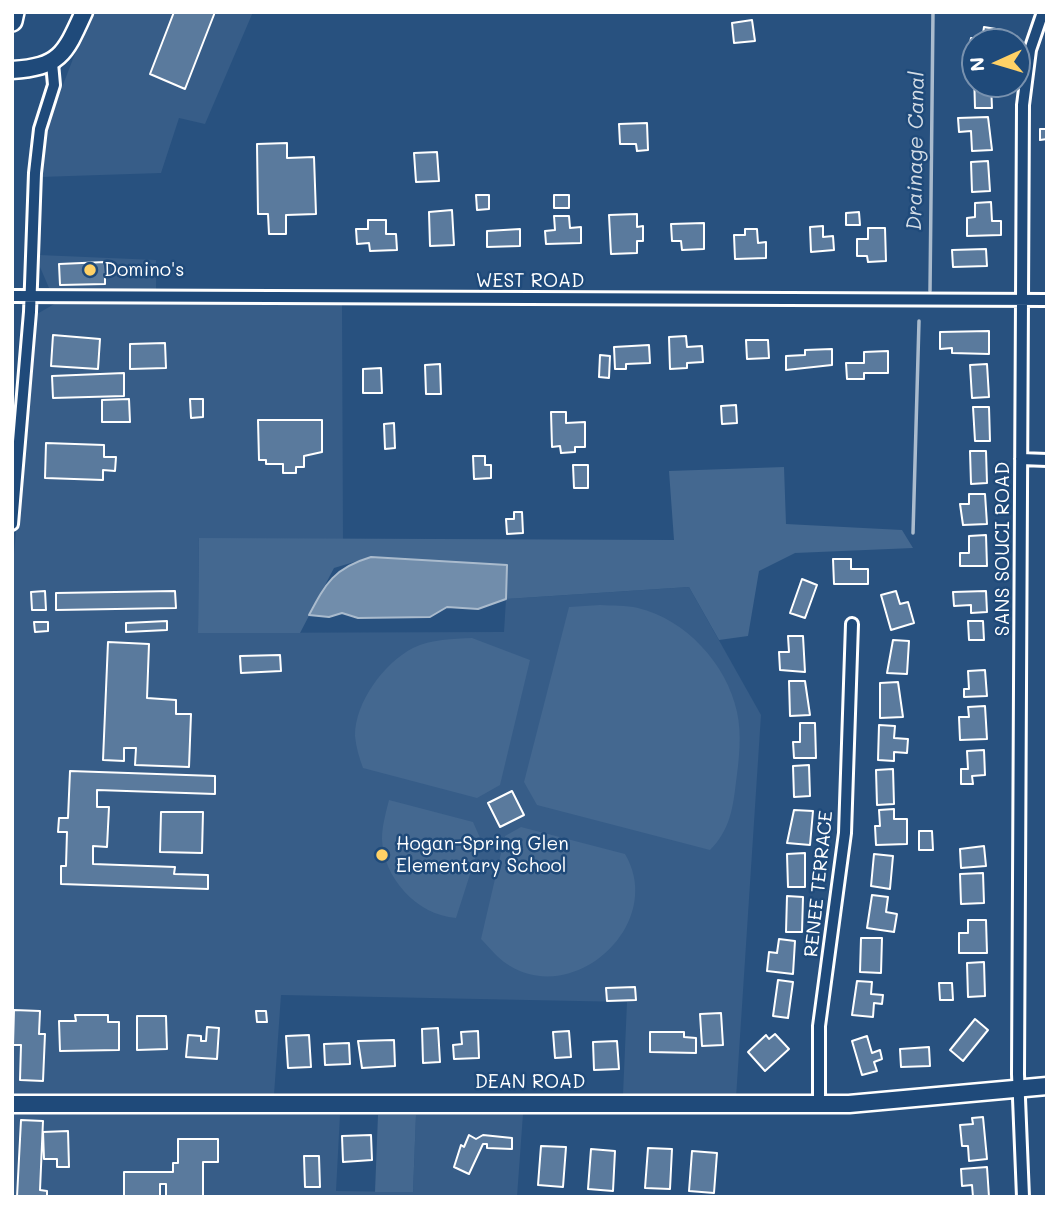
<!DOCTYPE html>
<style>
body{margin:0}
#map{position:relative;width:1059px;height:1209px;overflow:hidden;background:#28517f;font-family:Mali,sans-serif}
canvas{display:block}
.frame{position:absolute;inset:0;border:14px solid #fff;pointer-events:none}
.north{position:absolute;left:961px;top:28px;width:70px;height:70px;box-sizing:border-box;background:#1f4a7a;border:2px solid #7992af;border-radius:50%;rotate:266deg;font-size:19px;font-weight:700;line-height:28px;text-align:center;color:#fff}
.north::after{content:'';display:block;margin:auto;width:24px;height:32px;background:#ffd166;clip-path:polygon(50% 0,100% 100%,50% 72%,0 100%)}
</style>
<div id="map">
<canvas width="1059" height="1209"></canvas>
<div class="frame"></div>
<div class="north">N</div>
</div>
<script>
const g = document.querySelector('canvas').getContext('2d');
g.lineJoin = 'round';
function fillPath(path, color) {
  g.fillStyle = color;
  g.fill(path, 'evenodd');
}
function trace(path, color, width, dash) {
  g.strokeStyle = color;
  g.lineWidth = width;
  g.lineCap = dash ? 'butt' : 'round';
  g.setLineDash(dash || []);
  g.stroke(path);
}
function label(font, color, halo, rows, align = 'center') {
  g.font = font + ' Mali,sans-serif';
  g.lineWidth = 5;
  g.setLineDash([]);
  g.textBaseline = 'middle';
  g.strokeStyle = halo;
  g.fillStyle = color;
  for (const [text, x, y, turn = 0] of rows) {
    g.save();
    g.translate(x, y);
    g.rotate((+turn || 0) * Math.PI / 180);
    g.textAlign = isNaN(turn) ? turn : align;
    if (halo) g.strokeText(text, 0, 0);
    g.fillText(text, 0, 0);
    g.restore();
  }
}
const built = new Path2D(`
 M91 12H253L205 124 179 118 161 173 40 177 46 129Z
 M39 255 156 260V292L49 288 40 267Z
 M56 303 342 304 343 539H199L198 633 504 632 506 599 689 587 761 715 736 1098 623 1095 627 1002 281 995 274 1095H12V575L35 327 37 314Z
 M12 1114 340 1115 336 1191 413 1192 416 1115 523 1114 517 1197H12Z`);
const green = new Path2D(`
 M784 467 786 524 902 530 913 548 795 553 759 571 748 636 719 640 689 587 506 599 507 566 371 557 334 568 300 633H198L199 538 674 540 669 471Z
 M600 605C612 606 626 605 638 608 685 619 727 664 737 712 742 734 739 760 736 782 733 808 730 830 710 850L537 805 524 782 569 607Z
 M472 638 530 660 500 785 477 798 363 768C359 757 356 747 355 736 355 702 384 663 413 648 431 639 453 639 472 638Z
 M389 800 473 822 481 840 456 918C417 915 383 878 382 839 382 826 386 812 389 800Z
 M521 827 625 854C667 925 571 1011 504 962 496 956 489 947 481 939L505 836Z
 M378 1115H416L413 1192H375Z`);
const water = new Path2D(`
 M371 557 507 565 506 599 478 609 447 607 430 617 358 618 342 613 329 617 309 615C326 583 334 568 371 557Z`);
const stream = new Path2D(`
 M930 291 933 12
 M913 533 919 321`);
const building = new Path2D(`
 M174 12H215L185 89 150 74Z
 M752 20 755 41 734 43 732 23Z
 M984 27 1002 30 1000 42H975V55L968 53 971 38 982 40Z
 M974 73 975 84H991L992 108H975Z
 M988 117 992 150 972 151 971 131 959 132 958 118Z
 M647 123 648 150 637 151 636 144H620L619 124Z
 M1040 129H1047V139L1040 140Z
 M287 143V158L314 157 316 214 286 215V234H269L268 214H258L257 144Z
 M437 152 439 181 416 182 414 153Z
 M988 161 990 191 972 192 971 162Z
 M476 195H489V209L477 210Z
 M554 195H569V208H554Z
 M991 202 992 221H1001V235L967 236V218L975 217V203Z
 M452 210 454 245 430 246 429 212Z
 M859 212 860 225H846V213Z
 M637 214V227L643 226V241H637V253L611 254 609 215Z
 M554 216H569L570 228 581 227V243L546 244 545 231 555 230Z
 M368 220H386V234H396L397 250 370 251 369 243 357 244 356 229H368Z
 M704 223V249L682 250 681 241H672L671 224Z
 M823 226V237L833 236 834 250 811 252 810 227Z
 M868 228H885L886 261 868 262 867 256H857V239H868Z
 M520 229V246L487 247V231Z
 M745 229H757L758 243 766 242V258L735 259 734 235H745Z
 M986 249 987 266 953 267 952 250Z
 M105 262V284L60 285 59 264Z
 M989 331V354L952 353V348L940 349V332Z
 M53 335 100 339 98 369 51 366Z
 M686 336 687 347 702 346 703 362 687 363V368L670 369 669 337Z
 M746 340H768L769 358 747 359Z
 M165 343 166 368 130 369V344Z
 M649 345 650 363 626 364V369H615L614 347Z
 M832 349V365L786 370V356L805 355V350Z
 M888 351V373H864V379H847L846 363H864V352Z
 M600 355 610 356 609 378 599 377Z
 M440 364 441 394H426L425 365Z
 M987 364 989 397 972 398 970 365Z
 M381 368 382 393H363V369Z
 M124 373V396L53 398 52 376Z
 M129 399 130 422H102V400Z
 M190 399H203V417L191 418Z
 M736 405 737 423 722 424 721 406Z
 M973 407H989L990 441H975Z
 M551 412H566V423L585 422V447H575V452L561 453 560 446 552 447Z
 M258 420H322V452L304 456V467H296V473H283V464H266V460H259Z
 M394 423 395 448 385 449 384 424Z
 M46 443 104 445V457H116L115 471 103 470V480L45 478Z
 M970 451H986L987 483 971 484Z
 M473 456H485V465H491V478L474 479Z
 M573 465H588V488H574Z
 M969 494H985L987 524 963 525 960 504H969Z
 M514 512H522L523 533 507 534 506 519H514Z
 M986 535 987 566H960V553H969V536Z
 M833 559H851V569H868V584H834Z
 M802 579 817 585 805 618 790 613Z
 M45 591 46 610H32L31 592Z
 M175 591 176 608 56 610V593Z
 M896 591 900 604 908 602 914 623 891 630 881 595Z
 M986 591 987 612 971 613V605L954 606 953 592Z
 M167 621V630L126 632V623Z
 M968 621H983L984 640H969Z
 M34 622H48V631L35 632Z
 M788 636H803L805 672 780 670 779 652H789Z
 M893 640 909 641 907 674 887 673Z
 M108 642 149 644 147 698 176 700V714H191L189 767 135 765 136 748H124V761L103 760Z
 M280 655 281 671 241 673 240 656Z
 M985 670 987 696 964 697V689H969L968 671Z
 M789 681H805L810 715 790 716Z
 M898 682 903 717 880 718V683Z
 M985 706 987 739 960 740 959 717H969L968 707Z
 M800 723H815L816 758H794L793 742H800Z
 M879 725 895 726 894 738 908 739 907 753 894 752V761L878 760Z
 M984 750 985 775 972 776 973 784H961V769H968L967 751Z
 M809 765 810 796 794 797 793 766Z
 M893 769 894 804 877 805 876 770Z
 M70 771 215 776V794L97 790V807H109L107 847 93 846V864L175 867 174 874 208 875V889L61 884V866H66L67 832H58L59 818H68Z
 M512 791 524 815 500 827 488 803Z
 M894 809V819H907V844L876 845 875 826H880L879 810Z
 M794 810 813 811 810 845 787 843Z
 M161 812H203L202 853 160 852Z
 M919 831H932L933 850H919Z
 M984 846 986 866 961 868 960 849Z
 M805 853V887H788L787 854Z
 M874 854 893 856 890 889 871 886Z
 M983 873 984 903 961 904 960 874Z
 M872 895 888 897 886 912 897 914 894 932 867 928Z
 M787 896 803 897 802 932H786Z
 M968 920H986L987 953H959V933H968Z
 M861 938H882L881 973 860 972Z
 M779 939 795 941 793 974 767 971 769 952 777 953Z
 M984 962 985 996 968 997 967 963Z
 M778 980 793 982 788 1018 773 1016Z
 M857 981 872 982 871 994 883 995 882 1004 874 1003 873 1017 852 1015Z
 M939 983H952L953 1000H940Z
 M635 987 636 1000 607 1001 606 988Z
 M14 1010 40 1011 39 1034H45L43 1081 20 1080 21 1045H13Z
 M256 1011H266L267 1022H257Z
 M721 1013 723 1045 702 1046 700 1014Z
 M75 1015H108V1022H119V1050L60 1051 59 1021H76Z
 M137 1016H166L167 1049 137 1050Z
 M975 1019 988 1030 963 1061 950 1050Z
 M207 1027 219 1028 217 1059 186 1057 188 1035 201 1036V1041H206Z
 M438 1028 440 1062 423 1063 422 1029Z
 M478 1031 479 1058 454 1059 453 1045 462 1044 461 1032Z
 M569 1031 571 1057 555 1058 553 1032Z
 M650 1032H684V1037L696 1038V1053L650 1052Z
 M775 1034 789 1049 765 1071 748 1052 766 1035 769 1039Z
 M309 1035 311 1067 288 1068 286 1036Z
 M867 1036 872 1053 880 1050 882 1059 874 1062 877 1071 862 1075 852 1041Z
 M394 1040 395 1066 362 1068 358 1041Z
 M617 1041 619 1069 594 1070 593 1042Z
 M349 1043 350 1064 325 1065 324 1044Z
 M929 1047 930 1066 901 1067 900 1049Z
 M983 1117 987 1159 969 1161 968 1146H962L960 1125 973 1124 972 1118Z
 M21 1120 43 1121 40 1190 47 1191V1197H17Z
 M68 1131 69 1167H57V1159H44L43 1132Z
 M371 1135 372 1160 343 1162 342 1136Z
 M469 1135 476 1139 483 1135 512 1138V1149L487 1148V1144H483L469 1174 454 1167 461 1145 464 1147Z
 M178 1139H218V1162H203V1197H166V1184H160V1197H124V1172H173V1163H178Z
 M541 1146 566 1147 563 1187 538 1185Z
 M648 1148 672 1149 670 1189 645 1188Z
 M591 1149 615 1151 613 1191 588 1189Z
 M692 1151 717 1153 714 1193 689 1191Z
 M304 1156H319L320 1187H305Z
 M987 1167 989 1197H973L972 1185 962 1186 961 1169Z`);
const street = new Path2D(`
 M12 296 1047 300
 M1021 459 1047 460
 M12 524 30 312 35 173 40 129 54 85 52 63
 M819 1104V1026L845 833 852 624
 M1023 1197 1018 1074 1023 105 1030 50 1043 12`);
const secondary = new Path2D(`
 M12 70C60 67 65 54 84 12
 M12 1104H849L1047 1086`);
const highway = new Path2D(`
 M12 21 14 12`);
const markers = [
 [90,270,7,"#ffd166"],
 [382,855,7,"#ffd166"]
];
const poiNames = [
 ["Domino's",104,270],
 ["Hogan-Spring Glen",396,844],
 ["Elementary School",396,866]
];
const streetNames = [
 ["WEST ROAD",530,281],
 ["SANS SOUCI ROAD",1003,549,-90],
 ["RENEE TERRACE",819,884,-84],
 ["DEAN ROAD",530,1082]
];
const waterNames = [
 ["Drainage Canal",916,151,-89]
];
fillPath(built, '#375d88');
fillPath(green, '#446890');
fillPath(water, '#718dab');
trace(water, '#aabbcd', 2);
trace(stream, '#aabbcd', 3.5);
fillPath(building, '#5a7a9d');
trace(building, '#fff', 2);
trace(street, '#fff', 16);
trace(secondary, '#fff', 21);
trace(highway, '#fff', 24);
trace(street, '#1f4a7a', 10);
trace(secondary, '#1f4a7a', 16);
trace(highway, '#1f4a7a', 19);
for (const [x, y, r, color] of markers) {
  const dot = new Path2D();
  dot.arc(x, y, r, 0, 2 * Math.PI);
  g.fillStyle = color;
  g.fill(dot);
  trace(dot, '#1f4a7a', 2.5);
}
label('19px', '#fff', '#1f4a7a', poiNames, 'left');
label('19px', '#fff', '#1f4a7a', streetNames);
label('italic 21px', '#d4dde6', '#1f4a7a', waterNames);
</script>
